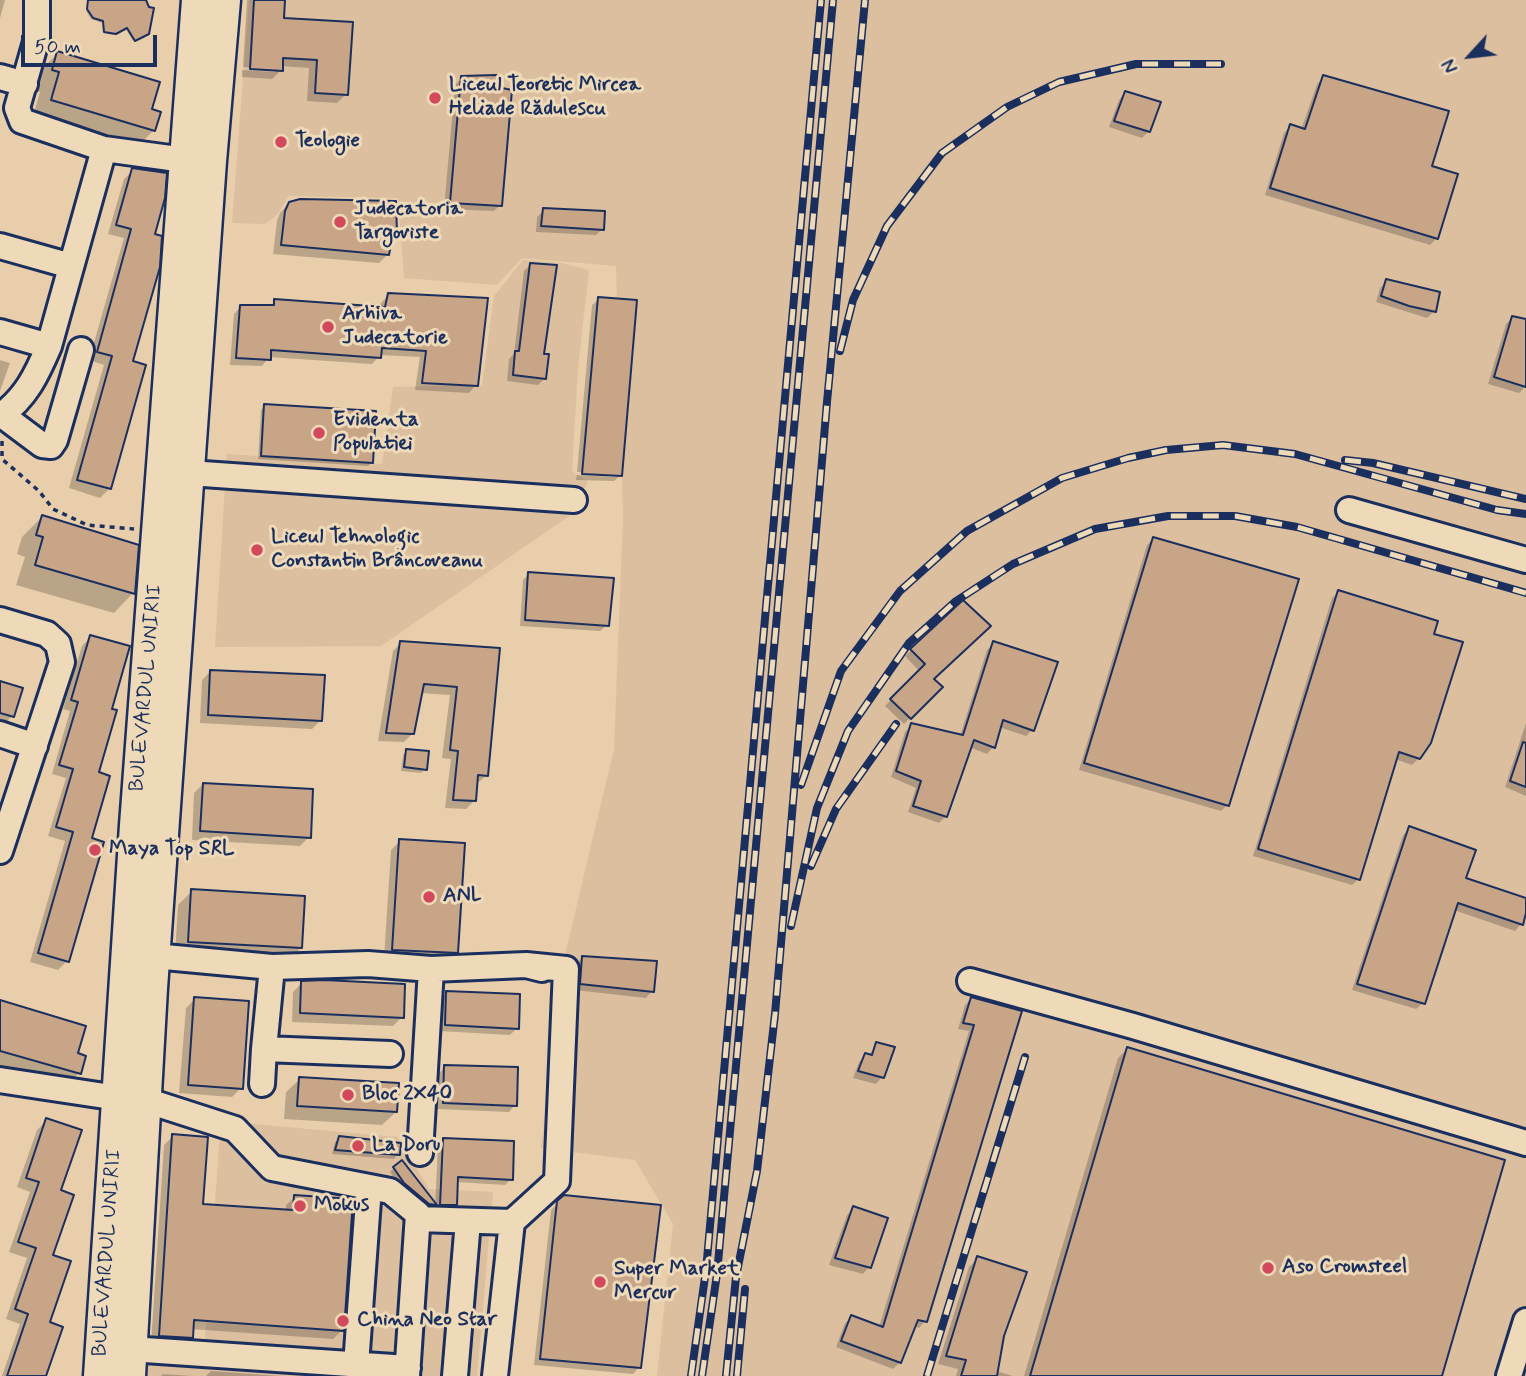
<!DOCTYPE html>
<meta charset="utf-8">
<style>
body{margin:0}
#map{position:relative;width:1526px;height:1376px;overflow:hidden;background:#e9ceab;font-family:Mynerve,sans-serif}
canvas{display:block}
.north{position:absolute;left:1435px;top:21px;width:70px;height:70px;-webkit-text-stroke:5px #eedab8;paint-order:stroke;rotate:243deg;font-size:19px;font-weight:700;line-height:28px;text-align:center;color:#1b2f5e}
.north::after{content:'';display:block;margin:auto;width:24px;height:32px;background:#1b2f5e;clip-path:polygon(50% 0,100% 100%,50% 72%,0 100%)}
.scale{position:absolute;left:21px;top:35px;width:136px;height:32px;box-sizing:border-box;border:4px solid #1b2f5e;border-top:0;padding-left:9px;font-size:21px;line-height:24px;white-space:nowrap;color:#1b2f5e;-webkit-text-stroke:5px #eedab8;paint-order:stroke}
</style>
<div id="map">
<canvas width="1526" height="1376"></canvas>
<div class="north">N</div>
<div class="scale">50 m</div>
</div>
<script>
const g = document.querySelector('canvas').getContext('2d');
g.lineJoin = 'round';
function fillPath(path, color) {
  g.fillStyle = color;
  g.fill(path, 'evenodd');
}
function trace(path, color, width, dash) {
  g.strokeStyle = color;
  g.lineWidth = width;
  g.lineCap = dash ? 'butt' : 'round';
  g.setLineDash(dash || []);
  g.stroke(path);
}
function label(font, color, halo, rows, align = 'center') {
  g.font = font + ' Mynerve,sans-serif';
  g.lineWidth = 6;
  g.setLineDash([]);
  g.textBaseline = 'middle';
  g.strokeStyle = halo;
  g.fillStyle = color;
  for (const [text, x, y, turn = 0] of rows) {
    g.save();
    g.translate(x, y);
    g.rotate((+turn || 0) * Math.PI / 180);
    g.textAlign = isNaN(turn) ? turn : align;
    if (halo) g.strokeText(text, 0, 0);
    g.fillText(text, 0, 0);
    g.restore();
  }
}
const built = new Path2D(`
 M249 0H1526V1376H657L673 1224 635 1160 541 1148 564 959 614 749 623 517 616 266 522 258 497 285 404 278 398 198 289 196 277 215 265 224 232 223Z
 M523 260 561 263 589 270 578 368 572 471 588 482 569 516 381 646 215 647 227 454 382 464 393 387 482 385 494 296Z
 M221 1121 397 1137 429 1189 493 1192 477 1376H146L147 1360 203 1362Z`);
const shadow = new Path2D(`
 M0 0H5L0 18Z
 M92 0H125L145 35 133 41 125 28 113 35 103 33 102 23 91 19 86 11 87 5Z
 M247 0H284L282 19 346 94 337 103 307 101 309 68 281 66V70L272 79 242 77V70L275 72V69L243 67Z
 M58 53 150 110 154 130 134 150 32 120 40 92 33 90 38 73Z
 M1324 77 1430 167 1437 238 1430 245 1265 195 1284 133 1291 126 1301 130 1317 84Z
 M462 78 500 205 494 211 444 209 455 85Z
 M1125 93 1149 131 1142 138 1109 127 1119 100Z
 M133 170 152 235 130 363 144 366 109 489 100 498 69 488 104 365 89 360 124 238 108 234 124 179Z
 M289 203 396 232 390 237 388 254 379 263 273 254 277 221 280 213Z
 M544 210 602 229 596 235 536 232 537 217Z
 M530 265 545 378 538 385 507 381 509 359 514 354 524 271Z
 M1387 281 1434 311 1427 318 1376 302 1380 288Z
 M389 295 476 385 469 393 415 390 420 357 380 355 372 364 269 357 262 366 230 365 234 314 241 306 270 307 275 301 380 309 381 303Z
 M599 299 621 475 614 481 576 480 577 475 617 477V474L577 472 592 305Z
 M1513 317 1526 321V386L1519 393 1488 384 1506 324Z
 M0 360 10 363 0 391Z
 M265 406 372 462 368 466 258 459 261 410Z
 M42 517 133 593 114 613 16 585 25 557 17 554 22 537Z
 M1153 539 1227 805 1221 811 1079 770 1147 545Z
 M529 574 607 625 600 631 520 626 523 580Z
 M1339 592 1419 758 1412 765 1395 759 1358 879 1352 885 1253 856 1332 598Z
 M963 602 932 679 940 687 904 724 885 706 919 671 905 656Z
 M91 637 110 710 97 774 90 839 67 961 58 970 30 962 65 841 48 836 66 778 52 774 70 711 63 709 82 646Z
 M401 643 498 650 486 776 476 784 474 801 466 809 445 808 451 759 442 758 450 695 420 693 412 734 404 742 378 741 393 651Z
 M994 643 1032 730 1026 736 999 727 993 747 987 754 969 747 946 816 939 823 908 812 916 788 891 777 905 732 912 725 960 736 987 650Z
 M211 671 321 720 312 729 200 723 202 680Z
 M0 682 12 716 3 725 0 724Z
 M1526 723V796L1505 787Z
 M407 751 425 769 421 773 401 771 403 755Z
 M203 784 309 837 300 846 192 840 194 793Z
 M1410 828 1464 879 1526 900 1521 924 1515 931 1454 910 1423 1003 1416 1009 1352 990 1403 835Z
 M400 841 457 952 448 961 384 958 391 850Z
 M192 891 301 948 287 961 175 955 178 905Z
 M583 958 652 991 646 998 575 990 576 964Z
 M302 983 402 1017 393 1026 292 1022 293 992Z
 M447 992 517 1028 510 1035 439 1031 441 999Z
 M195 999 241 1088 232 1097 179 1093 186 1008Z
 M971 999 1020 1012 925 1321 919 1328 914 1326 900 1362 893 1369 836 1347 845 1323 852 1317 879 1327 969 1031 958 1029 965 1005Z
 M0 1001 75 1054 79 1073 59 1093 0 1076Z
 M877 1044 882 1077 876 1084 853 1078 859 1062 866 1055 868 1056Z
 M1127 1049 1440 1376H1024L1118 1058Z
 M445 1067 515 1105 509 1112 437 1109 438 1074Z
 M300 1079 396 1112 382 1125 284 1119 286 1092Z
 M47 1120 51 1256 44 1376H2L20 1324 6 1319 27 1258 9 1252 30 1192 17 1187 37 1130Z
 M173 1136 201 1205 286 1211V1205L295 1197 342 1330 333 1339 191 1329V1338L182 1346 151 1344 164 1145Z
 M340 1138 398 1154 394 1159 332 1154 335 1142Z
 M444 1140 511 1179 505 1185 456 1182 455 1205 449 1211 435 1210 438 1145Z
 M394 1168 434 1205 431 1208H425L400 1187 390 1172Z
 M564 1197 639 1367 633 1374 534 1365 551 1210Z
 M854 1208 869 1267 863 1274 829 1265 847 1215Z
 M978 1258 1002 1335 996 1371 1013 1376H956L958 1369 938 1364 969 1267Z
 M211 1371 281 1376H206Z
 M163 1374 193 1376H161Z`);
const building = new Path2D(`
 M88 0H146L149 7 154 8 149 34 135 41 127 28 116 34 104 32 103 21 93 18 87 9Z
 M254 0H285L284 18 353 22 348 95 315 93 317 60 283 58V71L250 69Z
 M57 51 160 82 152 109 161 112 155 131 51 100 59 72 52 70Z
 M497 75V87L512 90 502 206 450 203 461 76Z
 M1323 75 1449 111 1432 166 1458 174 1438 239 1270 188 1290 124 1305 129Z
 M1125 91 1161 102 1150 132 1114 121Z
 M132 168 167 173 165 198 155 234 162 236 160 267 133 361 146 365 111 489 77 480 112 356 97 352 131 229 116 225Z
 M300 199 396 201 397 233H393L389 255 281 245 285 211 289 202Z
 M543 208 605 211 604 230 541 226Z
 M530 263 557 265 544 354H549L546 379 513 375 515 351H519Z
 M1386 279 1440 292 1436 312 1409 306 1381 296Z
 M388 293 488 298 478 386 422 383 426 351 382 348 381 358 271 350V360L236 358 240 305H274V299L385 307Z
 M598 297 637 300 622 476 582 474Z
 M1512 316 1526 319V387L1494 377Z
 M264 404 376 411 373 463 261 456Z
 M42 515 139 545 135 594 35 565 43 537 36 535Z
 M1153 537 1299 579 1229 806 1084 763Z
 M528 572 614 578 609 626 525 620Z
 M1338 590 1438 621 1434 634 1463 642 1431 743 1420 759 1399 752 1360 880 1258 849Z
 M963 600 991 626 934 679 943 687 911 719 890 699 925 664 910 649Z
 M90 635 130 646 112 709 117 710 99 772 110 776 92 838 104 842 69 962 38 953 73 832 56 827 73 769 59 765 78 702 71 700Z
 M400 641 500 648 488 776 478 775 476 801 453 800 458 751 450 750 457 687 424 684 414 734 386 733Z
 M993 641 1058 662 1034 731 1003 720 995 748 974 740 947 817 913 806 921 781 896 771 911 723 963 735Z
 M210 670 325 675 322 721 208 715Z
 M0 681 23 688 14 717 0 713Z
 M1523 742 1526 743V787L1510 781Z
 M406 749 429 751 427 770 404 767Z
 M203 783 313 789 311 838 200 831Z
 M1409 826 1476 850 1466 878 1526 898V913L1523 925 1458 903 1425 1004 1357 984Z
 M399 839 465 843 458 953 392 950Z
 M191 889 305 896 302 948 188 942Z
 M582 956 657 961 654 992 580 984Z
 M324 980 405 984 404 1018 300 1013 301 981Z
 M446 991 520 994 519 1029 445 1025Z
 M194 997 249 1001 243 1089 188 1085Z
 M971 997 1022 1011 927 1322 918 1320 901 1363 841 1341 851 1315 883 1327 974 1025 963 1023Z
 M0 1000 86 1026 78 1053 86 1056 81 1074 0 1051Z
 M876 1042 895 1047 884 1078 858 1071 865 1053 872 1055Z
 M1127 1047 1505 1160 1442 1376H1030Z
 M444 1065 518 1067 517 1106 443 1103Z
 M299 1077 399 1083 397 1112 297 1106Z
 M46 1118 82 1130 61 1190 74 1195 53 1255 71 1261 50 1322 63 1327 46 1376H7L28 1314 15 1309 36 1248 18 1242 39 1182 26 1178Z
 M172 1134 208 1137 203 1204 293 1210 294 1195 353 1199 344 1331 194 1320 193 1338 159 1336Z
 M339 1136 401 1143 400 1155 335 1150Z
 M443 1138 514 1141 513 1180 458 1177 457 1205H440Z
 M402 1160 437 1205 429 1204 404 1183 393 1167Z
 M564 1195 661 1205 641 1368 540 1359 557 1201Z
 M853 1206 888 1218 871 1268 835 1258Z
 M977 1256 1027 1272 1004 1336 997 1376H961L966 1360 946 1356Z`);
const path = new Path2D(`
 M2 441V459L39 491 53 509 87 525 134 529`);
const minor = new Path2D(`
 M37 0V38L17 108 22 121 104 149 185 160
 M0 77 25 84
 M0 246 71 266
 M0 332 49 346
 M2 415 42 445 51 446 55 440 81 350
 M0 416C26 398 37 374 49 346L104 149
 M189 473 574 500
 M1349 510 1526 560
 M0 620 47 634 58 644 62 662 0 851
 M0 734 35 746
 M154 956 272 967 264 1049 390 1054
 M272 967 368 964 431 969 526 965 542 969
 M970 981 1133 1026 1526 1143
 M0 1080 118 1098
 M262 1084 264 1049
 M145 1100 235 1129 272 1168 390 1191 418 1214 407 1376
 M420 1153 431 969
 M418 1219 512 1222 495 1376
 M512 1222 557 1181 566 969 526 965
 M130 1349 408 1368
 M356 1365 369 1187
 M455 1376 468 1221
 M1509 1376 1526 1321`);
const major = new Path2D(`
 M100 1376 136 825 198 0
 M129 1376 151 988 210 161 224 0`);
const rail = new Path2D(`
 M840 351 853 300 887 226 942 153 1007 107 1059 82 1136 64H1221
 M1345 460 1373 463 1526 499
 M801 785 841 671 900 591 967 531 1062 478 1128 458 1166 450 1223 445 1295 454 1497 510 1526 514
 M811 866 836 809 896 724
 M791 926 817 808 848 731 909 643 956 601 1013 564 1095 529 1168 516H1235L1297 527 1526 593
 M691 1376 706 1270 821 0
 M702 1376 717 1274 833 0
 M726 1376 736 1277 757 1171 775 1014 827 402 865 0
 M737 1376 745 1289
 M927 1376 1025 1057`);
const markers = [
 [435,98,7,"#d1495b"],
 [281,142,7,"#d1495b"],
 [340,222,7,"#d1495b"],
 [328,327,7,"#d1495b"],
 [319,433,7,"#d1495b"],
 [257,550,7,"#d1495b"],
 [95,850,7,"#d1495b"],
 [429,897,7,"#d1495b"],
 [348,1095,7,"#d1495b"],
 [358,1146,7,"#d1495b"],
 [300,1206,7,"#d1495b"],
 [1268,1268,7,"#d1495b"],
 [600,1282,7,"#d1495b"],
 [343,1321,7,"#d1495b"]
];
const poiNames = [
 ["Liceul Teoretic Mircea",449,86],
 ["Heliade Rădulescu",449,110],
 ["Teologie",295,142],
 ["Judecatoria",354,210],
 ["Targoviste",354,234],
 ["Arhiva",342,315],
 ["Judecatorie",342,339],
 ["Evidenta",333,421],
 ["Populatiei",333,445],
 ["Liceul Tehnologic",271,538],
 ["Constantin Brâncoveanu",271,562],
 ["Maya Top SRL",109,850],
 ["ANL",443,897],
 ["Bloc 2X40",362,1095],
 ["La Doru",372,1146],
 ["Mokus",314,1206],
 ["Aso Cromsteel",1282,1268],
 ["Super Market",614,1270],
 ["Mercur",614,1294],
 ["China Neo Star",357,1321]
];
const streetNames = [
 ["BULEVARDUL UNIRII",147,688,-85],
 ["BULEVARDUL UNIRII",108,1253,-86]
];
fillPath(built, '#dbbf9f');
fillPath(shadow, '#0003');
fillPath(building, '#c9a587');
trace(building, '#1b2f5e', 2);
trace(minor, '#1b2f5e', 30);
trace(major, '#1b2f5e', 37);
trace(path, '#1b2f5e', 3.5, [5, 5]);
trace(minor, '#eedab8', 24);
trace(major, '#eedab8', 32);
trace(rail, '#1b2f5e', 8);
trace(rail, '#eedab8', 5, [16]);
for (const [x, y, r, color] of markers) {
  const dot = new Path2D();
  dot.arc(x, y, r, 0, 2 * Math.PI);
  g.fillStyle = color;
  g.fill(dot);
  trace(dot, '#eedab8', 2.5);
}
label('bold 21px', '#1b2f5e', '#eedab8', poiNames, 'left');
label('21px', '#1b2f5e', '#eedab8', streetNames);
</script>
